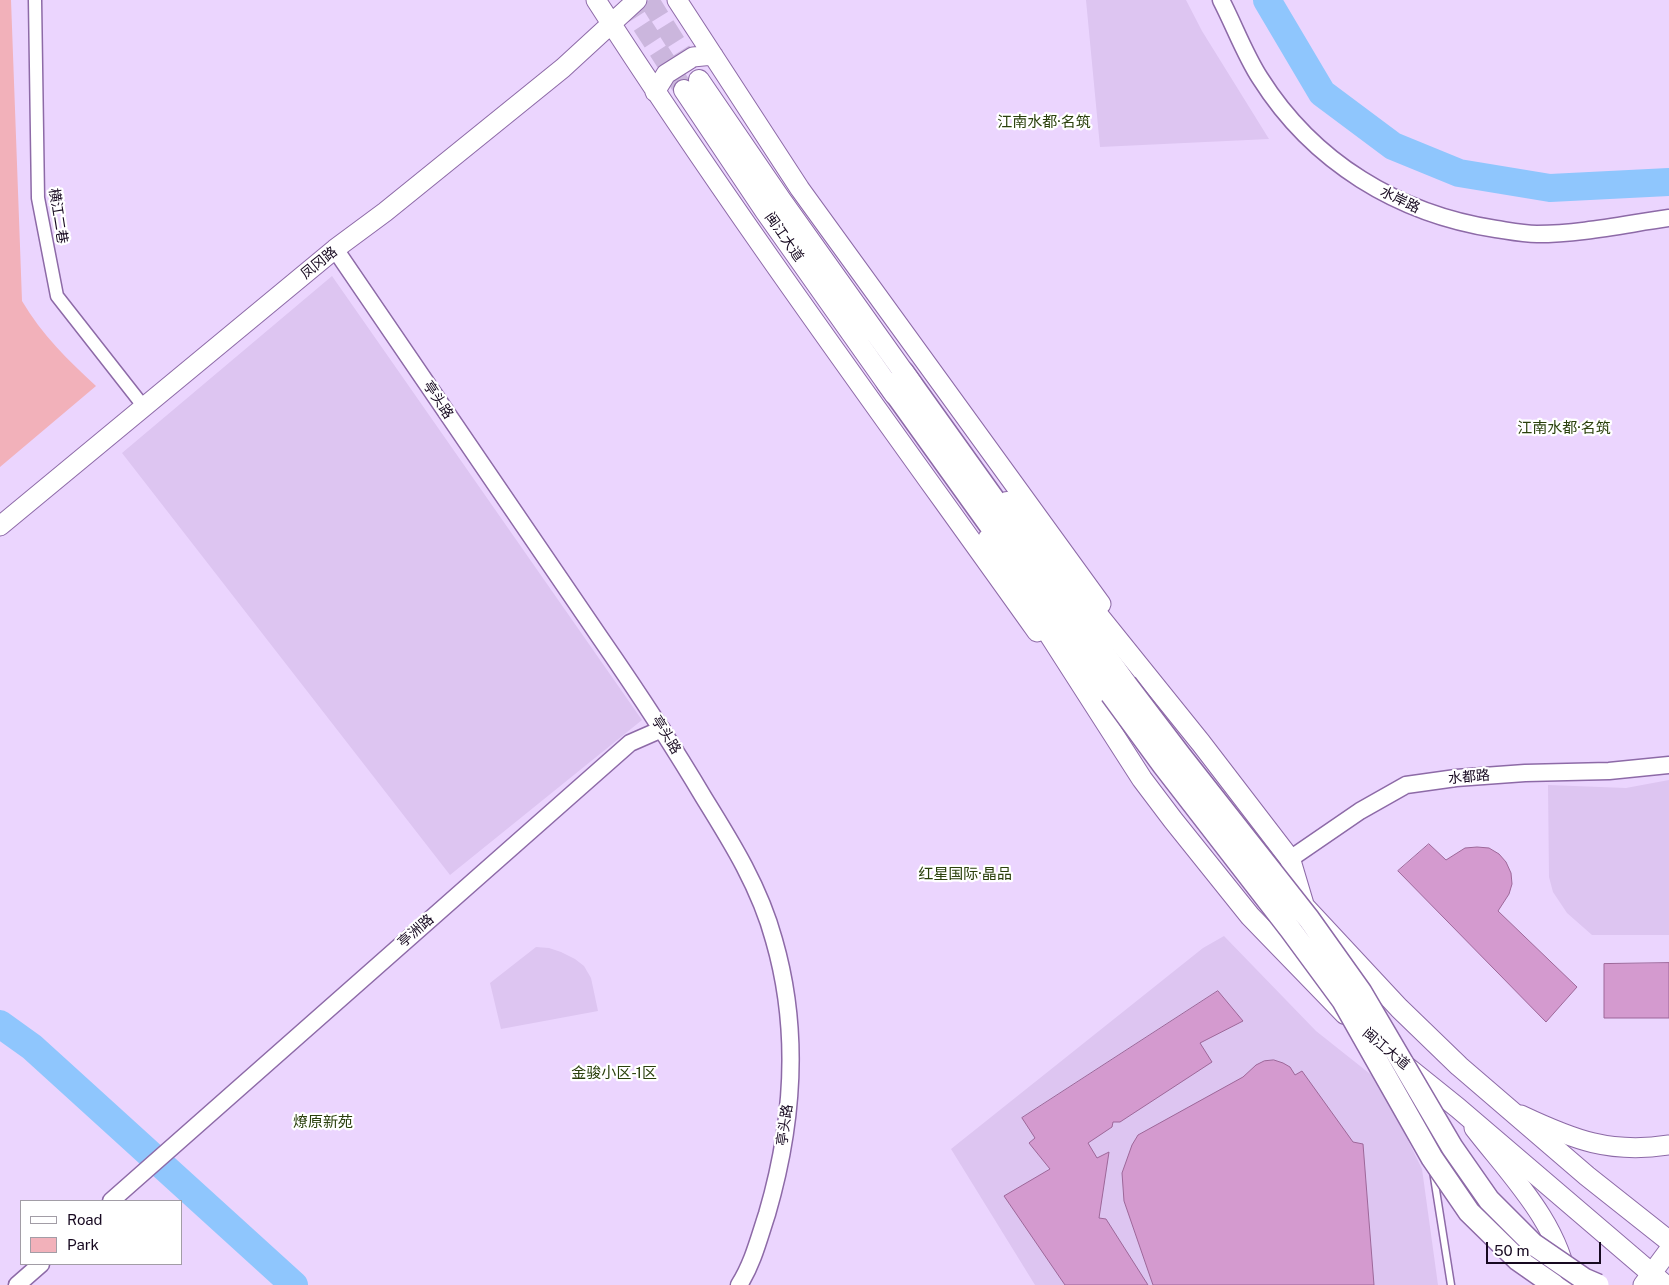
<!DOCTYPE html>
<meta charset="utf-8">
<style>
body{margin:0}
#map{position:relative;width:1669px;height:1285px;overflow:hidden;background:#ebd5fe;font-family:"Public Sans",sans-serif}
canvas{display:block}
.legend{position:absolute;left:20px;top:1200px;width:162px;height:65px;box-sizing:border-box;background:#fff;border:1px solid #a29da6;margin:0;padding:6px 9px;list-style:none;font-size:15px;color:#170920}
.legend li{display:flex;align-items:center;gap:10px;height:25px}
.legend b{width:25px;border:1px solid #a29da6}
.scale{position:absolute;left:1486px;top:1242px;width:115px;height:22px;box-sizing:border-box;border:2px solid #170920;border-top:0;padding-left:6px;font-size:15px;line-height:18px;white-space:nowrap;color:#170920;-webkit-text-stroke:4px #fff;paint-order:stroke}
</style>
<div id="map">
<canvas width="1669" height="1285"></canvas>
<ul class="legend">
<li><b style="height:6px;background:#fff"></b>Road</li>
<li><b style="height:14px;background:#f2b1ba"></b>Park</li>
</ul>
<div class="scale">50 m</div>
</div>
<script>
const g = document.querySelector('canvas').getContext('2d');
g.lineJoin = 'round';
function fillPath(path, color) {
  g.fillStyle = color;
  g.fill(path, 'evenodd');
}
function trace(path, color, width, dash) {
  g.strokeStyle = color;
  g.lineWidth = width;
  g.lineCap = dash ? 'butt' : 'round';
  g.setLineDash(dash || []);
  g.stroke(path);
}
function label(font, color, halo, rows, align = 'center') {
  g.font = font + ' "Public Sans","Noto Sans SC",sans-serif';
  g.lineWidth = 4.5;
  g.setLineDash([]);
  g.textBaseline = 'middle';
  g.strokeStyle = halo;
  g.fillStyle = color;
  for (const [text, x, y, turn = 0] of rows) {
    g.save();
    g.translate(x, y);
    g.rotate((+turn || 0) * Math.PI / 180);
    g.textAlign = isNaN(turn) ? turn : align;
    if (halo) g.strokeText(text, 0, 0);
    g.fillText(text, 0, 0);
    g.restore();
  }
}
const built = new Path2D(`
 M1086 0H1186L1202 31 1269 139 1100 147Z
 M332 276 642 720 450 875 122 453Z
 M1669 780V935H1592L1567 913 1553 892 1549 877 1548 785 1626 788Z
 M1224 936 1316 1031 1379 1081 1422 1169 1438 1285H1035L951 1149 1203 948Z
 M536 947 549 948 561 952 575 959 584 966 591 978 598 1011 501 1029 490 983Z`);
const green = new Path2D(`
 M0 0H11L22 301C42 335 68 360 96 386L0 467Z`);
const river = new Path2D(`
 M1267 0 1322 93 1393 146 1459 173 1550 188 1669 182
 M0 1024 32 1047 294 1285`);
const building = new Path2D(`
 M1429 844 1446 860 1465 848 1477 847 1489 848 1499 854 1506 862 1511 873 1512 884 1509 894 1498 911 1577 987 1546 1022 1398 871Z
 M1669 963V1018H1604V964Z
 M1218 991 1243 1021 1200 1043 1212 1062 1120 1122H1113L1112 1127 1088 1143 1097 1158 1109 1152 1099 1218 1106 1219 1148 1285H1065L1004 1196 1050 1169 1029 1143 1035 1138 1022 1118Z
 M1274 1060 1283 1063 1290 1067 1295 1075 1302 1071 1353 1142 1363 1144 1374 1285H1153L1124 1201 1122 1173 1132 1145 1138 1135 1243 1077 1256 1065 1264 1061Z`);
const primaryTunnel = new Path2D(`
 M626 0 684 90
 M649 0 699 80`);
const service = new Path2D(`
 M1433 1171 1451 1285`);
const minor = new Path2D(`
 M35 0 38 198 57 296 144 407`);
const tertiary = new Path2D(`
 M1221 0C1234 25 1245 55 1260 78 1313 162 1398 214 1496 229 1509 231 1523 234 1537 234 1581 234 1626 224 1669 218
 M335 249C424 379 513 509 601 639 637 691 672 744 704 798 732 843 760 888 774 940 800 1030 793 1125 767 1214 759 1238 753 1263 739 1285
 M1290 859 1360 811 1406 785 1456 778 1525 773 1609 771 1669 765
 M111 1201 630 743 662 729
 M17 1285 41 1264`);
const secondary = new Path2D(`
 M596 0C735 216 888 423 1037 632
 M677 0 800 189 1101 604
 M655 92 666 74 693 57 713 55
 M0 526 335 249 385 212 563 68 637 0
 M1521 1115C1574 1140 1610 1154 1669 1145
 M1474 1128C1511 1176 1559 1223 1568 1285
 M1643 1285 1669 1250`);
const primary = new Path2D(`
 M699 80 781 200 912 384
 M684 90 765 211 895 395
 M1007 502 1201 743 1290 859 1304 906 1399 1008 1459 1066 1587 1176 1669 1241
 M988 539 1142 779 1173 820 1250 916 1345 1014
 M1407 1067 1458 1108 1665 1285`);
const trunk = new Path2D(`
 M903 372 1126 684
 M887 382 1111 694`);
const trunkBridge = new Path2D(`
 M1126 684 1180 755 1309 919 1361 992 1452 1147 1489 1200 1533 1244 1584 1279 1598 1285
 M1111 694 1163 765 1290 929 1343 1001 1432 1158 1469 1212 1518 1260 1554 1285`);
const streetNames = [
 ["水岸路",1400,200,26],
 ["横江二巷",58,216,81],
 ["闽江大道",784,237,55],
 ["凤冈路",319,263,-39],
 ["亭头路",438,400,56],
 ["亭头路",666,735,58],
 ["水都路",1469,777,-5],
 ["亭洲路",416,931,-41],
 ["闽江大道",1386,1049,40],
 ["亭头路",785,1125,-82]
];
const neighbourhoodNames = [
 ["江南水都·名筑",1044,122],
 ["江南水都·名筑",1564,428],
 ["红星国际·晶品",965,874],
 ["金骏小区-1区",614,1073],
 ["燎原新苑",323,1122]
];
fillPath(built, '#ddc5f1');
fillPath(green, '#f2b1ba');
trace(river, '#8fc6fd', 28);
fillPath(building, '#d49acf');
trace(building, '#9d6799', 1);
trace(primaryTunnel, '#cbb6dd', 20, [20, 10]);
trace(service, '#8d6aa7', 9);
trace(minor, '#8d6aa7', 15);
trace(tertiary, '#8d6aa7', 19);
trace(secondary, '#8d6aa7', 21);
trace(primary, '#8d6aa7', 22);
trace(trunk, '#8d6aa7', 24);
trace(service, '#fff', 6);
trace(minor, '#fff', 12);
trace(tertiary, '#fff', 16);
trace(secondary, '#fff', 19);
trace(primary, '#fff', 20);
trace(trunk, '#fff', 21);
trace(trunkBridge, '#8d6aa7', 24, []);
trace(trunkBridge, '#fff', 21);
label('14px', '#170920', '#fff', streetNames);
label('15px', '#2a400c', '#fff', neighbourhoodNames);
</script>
